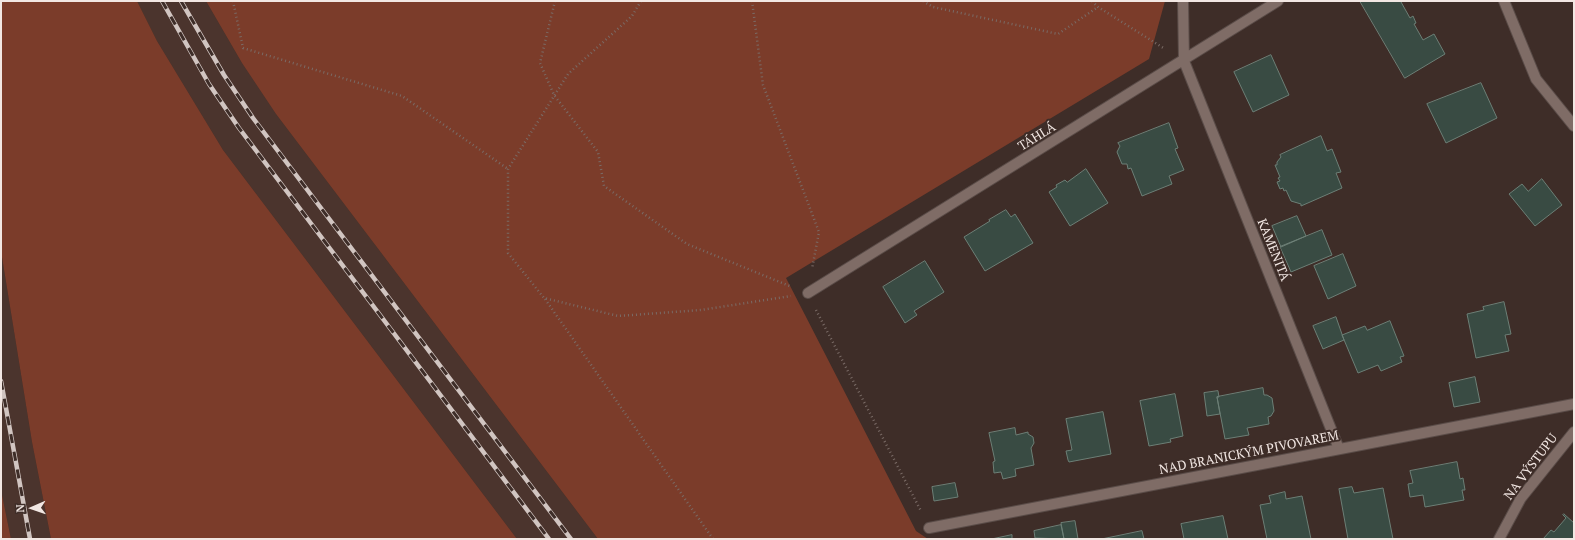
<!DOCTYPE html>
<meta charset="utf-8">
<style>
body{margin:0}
#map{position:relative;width:1575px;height:540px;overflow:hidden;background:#3e2d28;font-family:"PT Serif",serif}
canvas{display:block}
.frame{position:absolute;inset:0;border:2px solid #f2e7e3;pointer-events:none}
.north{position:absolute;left:12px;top:488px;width:40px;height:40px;-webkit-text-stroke:3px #3e2d28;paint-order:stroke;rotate:268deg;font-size:11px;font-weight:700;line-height:16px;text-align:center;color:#f2e7e3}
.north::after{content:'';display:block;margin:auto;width:14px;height:18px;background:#f2e7e3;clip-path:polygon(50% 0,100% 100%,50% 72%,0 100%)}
</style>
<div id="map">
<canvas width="1575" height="540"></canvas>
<div class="frame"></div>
<div class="north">N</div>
</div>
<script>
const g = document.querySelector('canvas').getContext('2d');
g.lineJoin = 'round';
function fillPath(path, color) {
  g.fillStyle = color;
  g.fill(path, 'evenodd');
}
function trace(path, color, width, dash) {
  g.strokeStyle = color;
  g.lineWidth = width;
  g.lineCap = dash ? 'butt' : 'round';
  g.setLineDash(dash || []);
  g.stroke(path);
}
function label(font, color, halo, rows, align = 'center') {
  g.font = font + ' "PT Serif",serif';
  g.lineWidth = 4;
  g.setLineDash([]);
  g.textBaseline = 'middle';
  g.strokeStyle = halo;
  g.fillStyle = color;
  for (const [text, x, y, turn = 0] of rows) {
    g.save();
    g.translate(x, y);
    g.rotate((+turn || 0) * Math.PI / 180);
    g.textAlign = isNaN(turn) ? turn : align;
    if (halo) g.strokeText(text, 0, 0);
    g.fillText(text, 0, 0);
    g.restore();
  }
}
const built = new Path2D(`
 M137 1H206L242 63 276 114 598 539H517L223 150 157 41Z
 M1 251 32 442 51 539H11L1 490Z`);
const green = new Path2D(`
 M1 1H137L157 41 223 150 517 539H51L32 442 1 251Z
 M206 1H1165L1149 59 786 278 916 531 928 539H598L276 114 242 63Z
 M1 490 11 539H1Z`);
const building = new Path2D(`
 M1360 1H1402L1401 2 1410 18 1413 16 1416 23 1414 24 1423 40 1434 34 1445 54 1405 78Z
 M1271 55 1289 95 1253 112 1234 72Z
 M1481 83 1497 118 1446 143 1427 104Z
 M1169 123 1178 148 1175 149 1184 170 1169 176 1172 184 1142 196 1131 168 1128 169 1127 164H1122L1117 152 1120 146 1118 143Z
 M1321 136 1327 151 1332 149 1341 172 1336 173 1342 188 1301 206V204L1291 201 1286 190 1284 191 1283 188 1280 189 1277 182 1280 181 1278 178 1280 177 1275 165H1277V162L1281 157 1280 155Z
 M1086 169 1108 203 1070 226 1049 192 1057 187 1056 185 1065 180 1067 182Z
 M1542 179 1562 205 1535 226 1509 194 1522 184 1528 191Z
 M1006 210 1011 217 1015 214 1033 243 985 271 964 237 990 221 989 220Z
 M1297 216 1306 236 1281 247 1272 226Z
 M1322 230 1332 255 1291 272 1280 247Z
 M1343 254 1356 286 1328 299 1314 266Z
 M925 261 944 292 914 311 917 315 905 323 883 287Z
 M1504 302 1511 334 1505 335 1509 351 1476 358 1467 314 1484 310 1483 307Z
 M1336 317 1344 340 1323 349 1313 326Z
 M1390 321 1404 356 1400 357 1402 362 1381 371 1378 365 1358 373 1342 335 1365 326 1367 330Z
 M1475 377 1480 402 1454 407 1449 383Z
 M1263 388 1264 395H1267L1272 398 1274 411 1271 416 1268 417 1269 424 1247 428 1249 435 1225 439 1217 397Z
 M1218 391 1219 397H1217L1220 414 1207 416 1204 393Z
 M1175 394 1183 436 1170 439 1171 442 1149 446 1140 401Z
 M1103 412 1111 454 1069 462 1068 460 1066 451 1072 450 1066 419Z
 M1015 428 1016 435 1028 432V434L1033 437 1034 443 1031 448 1034 465 1015 469 1016 476 1003 479 1001 472 994 473 993 462 995 461 989 433Z
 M1457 462 1460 479 1463 478 1465 490H1462L1464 500 1425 507 1423 495 1410 497 1408 484 1413 483 1410 471Z
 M955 483 958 497 934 501 932 487Z
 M1352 487 1354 493 1383 488 1393 539H1348L1339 489Z
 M1285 492 1286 499 1302 496 1311 539H1267L1260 505 1271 503 1269 496Z
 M1564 514 1574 523V539H1543L1551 530 1554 532 1566 518 1563 515Z
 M1223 516 1228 539H1184L1181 524Z
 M1075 521 1078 539H1064L1061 523Z
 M1061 525 1064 539 1035 538 1034 531Z
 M1142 531 1144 539H1102Z
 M1012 535V539H992Z`);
const path = new Path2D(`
 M233 1 243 48 402 96 508 169
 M555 1 540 63 554 95 598 152 604 186 687 244 792 287
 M641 1 632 16 568 74 508 169V253L544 298 618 316 701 310 791 296
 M752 1 763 85 819 232 812 269
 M923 1 933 7 1058 34 1098 7
 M1092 1 1098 7 1165 49
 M545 299 713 539
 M816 310 921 511`);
const street = new Path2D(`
 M1183 1 1184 61 1339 449
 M1504 1 1536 79 1574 126
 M808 293 1278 1
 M929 528 1574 404
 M1499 539 1521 498 1574 432`);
const rail = new Path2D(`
 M162 1 209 84 239 128 549 539
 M181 1 224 75 253 118 571 539
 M1 381 30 539`);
const streetNames = [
 ["TÁHLÁ",1037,137,-32],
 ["KAMENITÁ",1273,250,68],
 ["NAD BRANICKÝM PIVOVAREM",1249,453,-11],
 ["NA VÝSTUPU",1531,467,-53]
];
fillPath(built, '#4b342d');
fillPath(green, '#7b3c2a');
fillPath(building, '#394b43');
trace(building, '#6c7f76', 1);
trace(street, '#5a4c48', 12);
trace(path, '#7a6b66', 2.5, [1, 3]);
trace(street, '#7f6c66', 10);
trace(rail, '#d1c5c1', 4.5);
trace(rail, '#3e2d28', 3, [9]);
label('13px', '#f2e7e3', '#3e2d28', streetNames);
</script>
